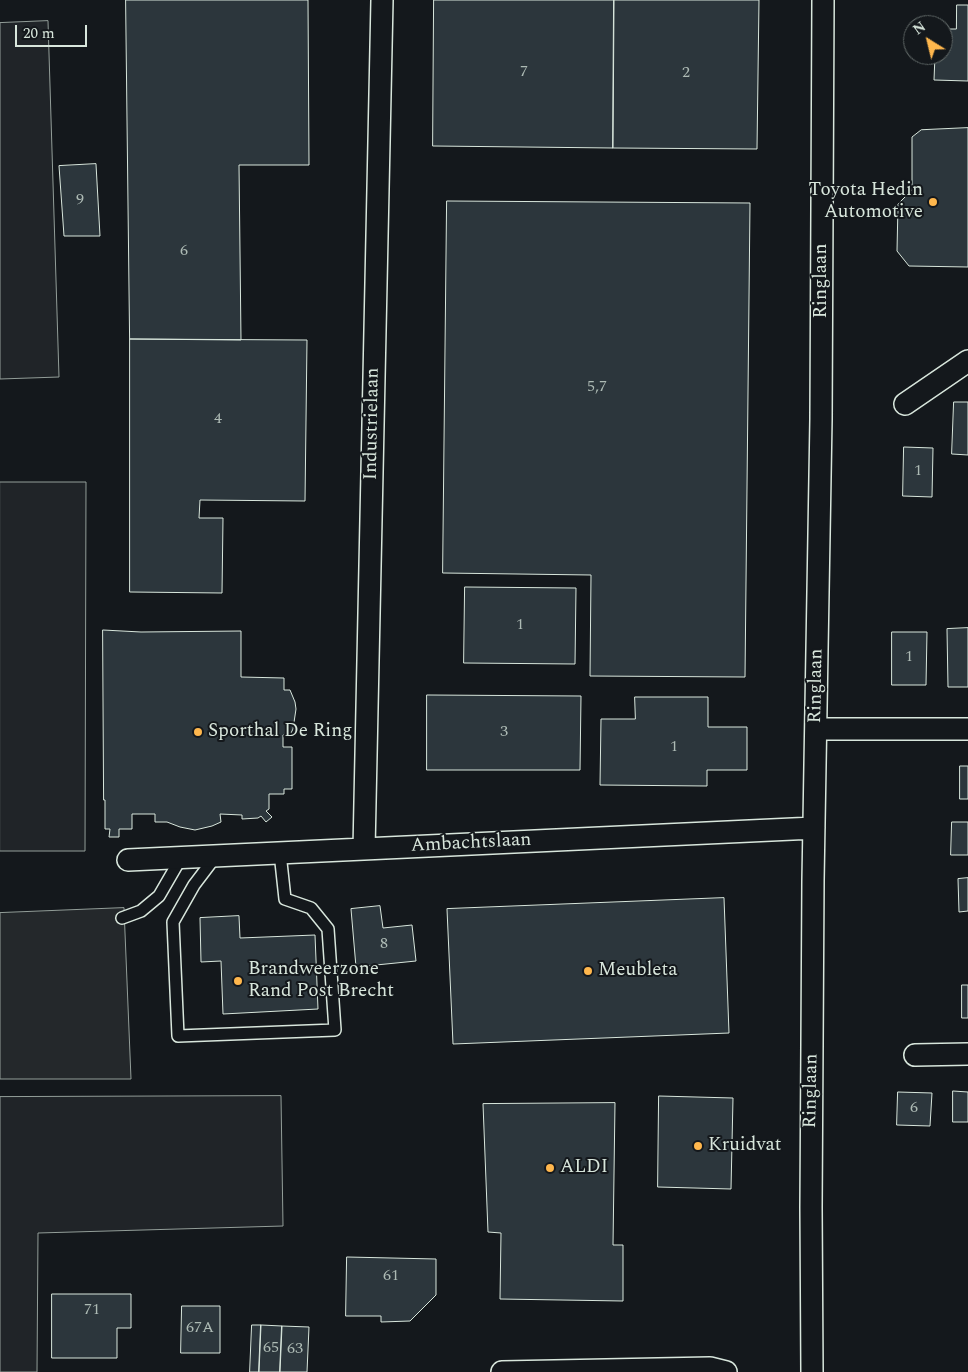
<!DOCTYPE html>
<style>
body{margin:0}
#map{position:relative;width:968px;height:1372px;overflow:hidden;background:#14181c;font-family:Spectral,serif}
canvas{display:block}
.north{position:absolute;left:903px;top:15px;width:50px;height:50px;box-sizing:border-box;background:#14181c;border:1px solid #626a69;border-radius:50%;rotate:324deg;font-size:14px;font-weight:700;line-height:20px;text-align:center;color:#d8e6dc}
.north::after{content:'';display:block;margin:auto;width:18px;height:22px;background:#ffb74d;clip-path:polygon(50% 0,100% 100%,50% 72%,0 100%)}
.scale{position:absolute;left:15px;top:25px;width:72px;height:22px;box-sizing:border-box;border:2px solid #d8e6dc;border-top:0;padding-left:6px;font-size:15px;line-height:18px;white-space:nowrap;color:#d8e6dc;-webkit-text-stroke:4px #14181c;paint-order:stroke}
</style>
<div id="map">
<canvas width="968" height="1372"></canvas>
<div class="north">N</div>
<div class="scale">20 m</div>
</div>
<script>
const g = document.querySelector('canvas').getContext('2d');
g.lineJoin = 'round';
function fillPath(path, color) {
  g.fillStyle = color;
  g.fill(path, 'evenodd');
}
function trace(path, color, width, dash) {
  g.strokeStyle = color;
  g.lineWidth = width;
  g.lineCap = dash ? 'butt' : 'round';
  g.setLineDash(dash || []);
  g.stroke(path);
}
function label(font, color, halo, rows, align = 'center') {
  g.font = font + ' Spectral,serif';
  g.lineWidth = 4;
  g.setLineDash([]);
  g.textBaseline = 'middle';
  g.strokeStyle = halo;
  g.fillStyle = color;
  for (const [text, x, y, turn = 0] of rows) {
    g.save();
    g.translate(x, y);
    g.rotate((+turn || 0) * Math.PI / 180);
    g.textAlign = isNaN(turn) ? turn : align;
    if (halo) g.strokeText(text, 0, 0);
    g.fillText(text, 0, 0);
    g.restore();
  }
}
const green = new Path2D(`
 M48 21 59 377 0 379V23Z
 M0 482H86L85 851H0Z
 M281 1096 283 1226 38 1233 37 1372H0V1097Z`);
const parking = new Path2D(`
 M124 908 131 1079H0V913Z`);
const building = new Path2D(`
 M126 0H308L309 165H239L241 340 130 339Z
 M434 0H614L613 148 433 146Z
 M614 0H759L757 149 613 148Z
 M957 5H968V81L934 80 935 55H943V29H956Z
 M968 128V267L909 266 897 251 898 204 912 190V137L921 130Z
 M96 164 100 236H64L59 166Z
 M447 201 750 203 745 677 590 676 591 575 443 573Z
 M130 339 307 340 305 501 200 500 199 518H223L222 593 130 592Z
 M954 402H968V455L952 454Z
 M904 447 933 448 932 497 903 496Z
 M465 587 576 588 575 664 464 663Z
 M968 628V687H948L947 629Z
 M103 630 141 632 241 631V677L284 678V690H290L295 702 296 709 293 729 290 735H283V747H292V789H284V794H269V809L266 811 272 817 266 822 261 816 258 818 242 819V815L220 814 221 822 212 826 195 830 180 827 167 822H155V814H132V829H119V837H109L110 829H105V800H104Z
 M892 632H927L926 685H892Z
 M427 695 581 696 580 770H427Z
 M635 697H708V727H747V770H707V786L600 785 601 719H635Z
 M960 766H968V799H960Z
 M952 822H968V855H951Z
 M968 878V911L959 912 958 879Z
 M724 898 729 1033 453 1044 447 909Z
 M380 906 383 928 412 925 416 961 356 967 351 909Z
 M239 916 240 938 315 935 318 1009 223 1014 221 961 201 962 200 918Z
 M962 985H968V1018H962Z
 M953 1091 968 1092V1122H953Z
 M898 1092 932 1093 930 1126 897 1125Z
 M659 1096 733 1098 731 1189 658 1187Z
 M615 1103 613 1245H623V1301L500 1299 501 1233 488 1232 483 1104Z
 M347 1257 436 1259V1295L410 1321 381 1322V1316H346Z
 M52 1294H131V1328H117V1358H52Z
 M182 1306H220V1353H181Z
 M252 1325H261L259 1372H250Z
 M261 1325 282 1326 280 1372H259Z
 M282 1326 309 1327 307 1372H280Z`);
const lane = new Path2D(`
 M216 856 194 885 173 922 178 1036 335 1030 328 929 311 908 285 899 280 853
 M122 918 141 911 159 896 181 858`);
const street = new Path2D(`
 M905 404 968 361
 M816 729H968
 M364 849 382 0
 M128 860 814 828
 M915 1055 968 1054
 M502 1372 710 1368 726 1372
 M812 1372 811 1207 813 880 821 419 823 0`);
const markers = [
 [933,202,5,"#ffb74d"],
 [198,732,5,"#ffb74d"],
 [588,971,5,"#ffb74d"],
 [238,981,5,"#ffb74d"],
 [698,1146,5,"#ffb74d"],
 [550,1168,5,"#ffb74d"]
];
const numberNames = [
 ["7",524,73],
 ["2",686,74],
 ["9",80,201],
 ["6",184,252],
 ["5,7",597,388],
 ["4",218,420],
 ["1",918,472],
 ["1",520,626],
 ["1",909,658],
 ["3",504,733],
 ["1",674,748],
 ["8",384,945],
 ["6",914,1109],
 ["61",391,1277],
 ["71",92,1311],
 ["67A",200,1329],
 ["65",271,1349],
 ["63",295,1350]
];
const poiNames = [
 ["Toyota Hedin",923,191,"right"],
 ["Automotive",923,213,"right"],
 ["Sporthal De Ring",208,732],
 ["Brandweerzone",248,970],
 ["Rand Post Brecht",248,992],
 ["Meubleta",598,971],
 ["Kruidvat",708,1146],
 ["ALDI",560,1168]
];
const streetNames = [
 ["Ringlaan",822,281,-90],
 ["Industrielaan",373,424,-89],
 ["Ringlaan",817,686,-89],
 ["Ambachtslaan",471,844,-3],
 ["Ringlaan",812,1091,-89]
];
fillPath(green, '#202428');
trace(green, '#939e99', 1);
fillPath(parking, '#24282b');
trace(parking, '#939e99', 1);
fillPath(building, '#2c363c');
trace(building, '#d8e6dc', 1);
trace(lane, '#d8e6dc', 14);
trace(street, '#d8e6dc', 24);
trace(lane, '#14181c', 11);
trace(street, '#14181c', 21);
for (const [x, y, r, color] of markers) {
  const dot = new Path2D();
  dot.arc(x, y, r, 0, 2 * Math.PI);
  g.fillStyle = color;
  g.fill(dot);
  trace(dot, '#14181c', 2);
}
label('16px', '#adbab4', null, numberNames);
label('19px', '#d8e6dc', '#14181c', poiNames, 'left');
label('19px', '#d8e6dc', '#14181c', streetNames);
</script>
